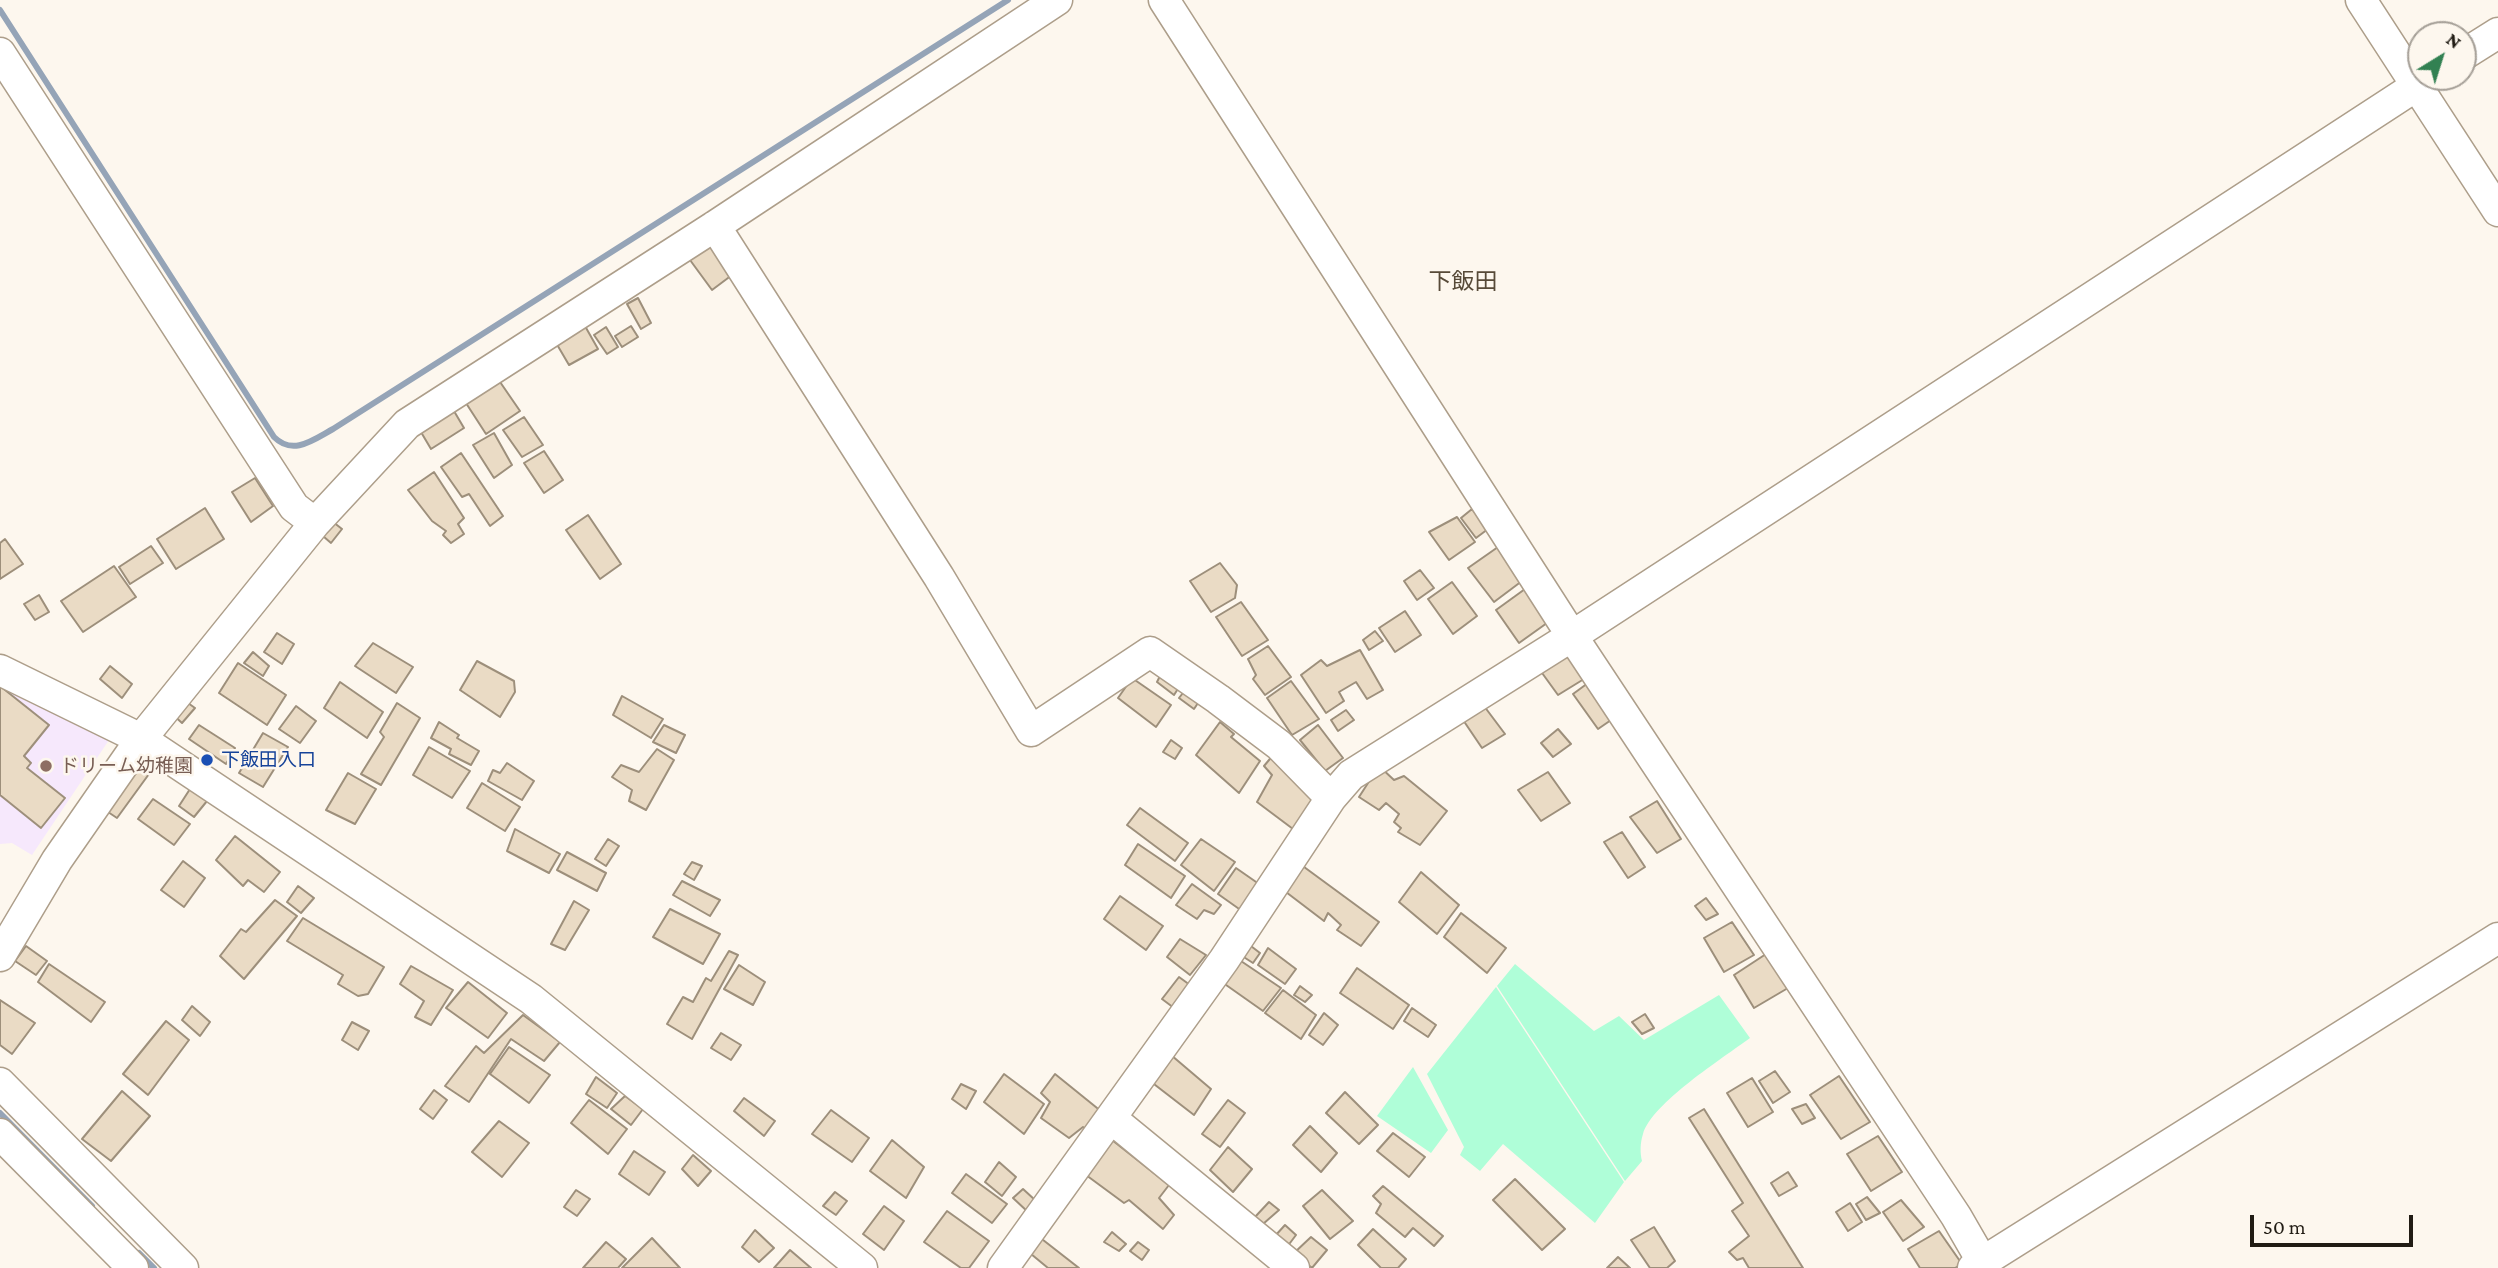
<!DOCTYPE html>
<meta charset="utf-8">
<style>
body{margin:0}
#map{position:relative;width:2498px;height:1268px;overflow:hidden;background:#fdf7ee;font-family:"Crimson Pro",serif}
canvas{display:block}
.north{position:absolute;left:2407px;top:21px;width:70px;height:70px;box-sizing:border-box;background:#fdf7ee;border:2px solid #a59f97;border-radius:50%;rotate:38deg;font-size:19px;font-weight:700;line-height:28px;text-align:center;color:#211c14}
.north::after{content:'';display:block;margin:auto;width:24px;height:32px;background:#328152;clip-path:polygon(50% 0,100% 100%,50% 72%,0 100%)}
.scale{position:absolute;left:2250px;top:1215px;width:163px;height:32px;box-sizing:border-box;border:4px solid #211c14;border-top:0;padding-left:9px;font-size:21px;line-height:24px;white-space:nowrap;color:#211c14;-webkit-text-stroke:5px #fdf7ee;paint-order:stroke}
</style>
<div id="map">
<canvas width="2498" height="1268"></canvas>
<div class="north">N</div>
<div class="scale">50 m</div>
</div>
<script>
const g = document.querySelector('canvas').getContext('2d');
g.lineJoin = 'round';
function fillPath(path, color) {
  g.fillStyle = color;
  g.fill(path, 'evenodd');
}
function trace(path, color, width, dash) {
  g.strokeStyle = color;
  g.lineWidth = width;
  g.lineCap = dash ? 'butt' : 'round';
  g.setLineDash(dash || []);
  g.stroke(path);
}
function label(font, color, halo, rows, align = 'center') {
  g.font = font + ' "Crimson Pro","Noto Sans JP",serif';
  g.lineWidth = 5;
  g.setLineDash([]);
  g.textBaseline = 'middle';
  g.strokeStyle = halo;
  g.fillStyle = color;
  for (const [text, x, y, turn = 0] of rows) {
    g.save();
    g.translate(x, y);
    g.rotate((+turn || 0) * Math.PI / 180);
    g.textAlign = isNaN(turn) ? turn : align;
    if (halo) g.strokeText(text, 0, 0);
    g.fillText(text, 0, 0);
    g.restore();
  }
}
const education = new Path2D(`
 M0 680 109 740 32 855 12 843 0 844Z`);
const green = new Path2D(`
 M1515 964 1594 1031 1619 1016 1644 1040 1719 995 1750 1038C1723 1058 1652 1103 1643 1134 1640 1143 1640 1153 1642 1161L1625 1181 1497 986Z
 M1496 987 1624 1182 1595 1223 1503 1144 1480 1171 1460 1155 1464 1147 1427 1074Z
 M1413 1067 1448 1130 1431 1153 1377 1116Z`);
const stream = new Path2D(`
 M0 10 274 437C293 456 313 440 333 429L1008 0
 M0 1113 92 1206
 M139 1253 154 1268`);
const building = new Path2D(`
 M710 245 732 275 712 290 690 260Z
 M638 298 651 323 641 329 627 304Z
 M581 319 598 349 569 365 552 336Z
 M631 326 638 337 622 347 615 336Z
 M606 327 618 347 607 354 594 335Z
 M498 379 520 411 486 434 464 400Z
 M451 406 464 428 431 449 418 427Z
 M524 417 543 445 522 457 503 430Z
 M494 433 512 465 494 478 473 445Z
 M544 451 563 480 544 493 524 463Z
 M461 453 503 516 490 526 469 494 462 497 441 467Z
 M434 472 464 518 458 524 464 534 451 543 443 535 446 531 432 521 408 490Z
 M255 478 273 506 251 522 232 492Z
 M205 508 224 539 176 569 157 539Z
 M1472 509 1488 529 1476 538 1461 518Z
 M588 515 621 564 600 579 566 530Z
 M1457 517 1475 542 1449 560 1429 532Z
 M328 518 342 529 331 543 316 530Z
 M5 539 23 564 0 579V543Z
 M151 546 163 563 130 584 119 567Z
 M1498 547 1522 581 1494 602 1468 568Z
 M1220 563 1237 585 1235 598 1211 612 1190 581Z
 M114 566 136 597 83 632 61 601Z
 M1420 570 1434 588 1417 600 1404 581Z
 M1452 582 1477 616 1453 634 1428 599Z
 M1525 589 1547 623 1519 643 1496 610Z
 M39 595 49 612 35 620 24 604Z
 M1241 602 1268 640 1242 656 1216 617Z
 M1405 611 1421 635 1395 652 1379 628Z
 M1375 631 1383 641 1369 650 1363 640Z
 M277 633 294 644 282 664 264 652Z
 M373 643 413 667 396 693 355 666Z
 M1268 646 1291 677 1265 695 1253 679 1256 675 1248 659Z
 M1564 649 1584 679 1558 695 1537 666Z
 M1360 650 1383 690 1367 699 1356 682 1339 692 1344 701 1326 713 1301 675 1321 660 1327 666Z
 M253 652 269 666 263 676 244 663Z
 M477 661 514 681 515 692 500 717 460 690Z
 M238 663 286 695 267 725 219 693Z
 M110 666 132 684 122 698 100 679Z
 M1162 672 1181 684 1174 695 1157 682Z
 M1132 678 1171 705 1156 727 1118 698Z
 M1291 681 1319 719 1292 735 1267 698Z
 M340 682 383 712 367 738 324 708Z
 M1588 683 1614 718 1598 729 1573 694Z
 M0 686 49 725 24 756 31 763 27 768 65 798 41 828 0 795Z
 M1186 689 1200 700 1194 709 1179 698Z
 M622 696 663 719 651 738 613 715Z
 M181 698 195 708 182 723 170 712Z
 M1481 702 1505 734 1482 748 1459 714Z
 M397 703 420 718 381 785 361 774 384 737 380 732Z
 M296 706 316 721 300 743 279 729Z
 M1346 710 1354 720 1338 731 1331 720Z
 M439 722 459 735 457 738 479 751 471 765 449 754 451 749 431 738Z
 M1220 722 1234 734 1231 737 1260 761 1239 793 1196 755Z
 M199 725 235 748 226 764 189 739Z
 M664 725 685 735 676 753 653 742Z
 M1318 725 1343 758 1325 771 1300 740Z
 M1558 729 1571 744 1553 757 1541 743Z
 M263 733 288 747 263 787 239 773Z
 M1171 740 1182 748 1175 759 1163 752Z
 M429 747 470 771 452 798 413 775Z
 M657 749 674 760 646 810 629 801 632 790 612 777 621 765 639 772Z
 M1274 754 1314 797 1293 829 1257 802 1272 775 1264 766Z
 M133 763 149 774 117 818 102 808Z
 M507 763 534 781 522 800 488 781 493 770 500 773Z
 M1379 766 1394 780 1404 776 1447 811 1420 845 1398 832 1401 828 1394 822 1399 814 1386 803 1379 810 1359 797Z
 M1548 772 1570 803 1541 821 1518 790Z
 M348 773 376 789 355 824 326 810Z
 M482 783 520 807 505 831 467 808Z
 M190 789 207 801 194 817 179 806Z
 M153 799 190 824 174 845 138 819Z
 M1657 801 1681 839 1657 853 1630 817Z
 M1140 808 1188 843 1175 861 1127 825Z
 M515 829 560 854 549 873 507 851Z
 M1622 832 1645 867 1628 878 1604 842Z
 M235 836 280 872 264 892 248 880 243 886 216 860Z
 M608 839 619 846 606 866 595 859Z
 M1201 839 1235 862 1214 891 1181 865Z
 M1138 844 1185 876 1171 898 1125 865Z
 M567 852 606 873 597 891 557 870Z
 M183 861 205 878 184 907 161 890Z
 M692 862 702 866 694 880 684 874Z
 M1300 864 1379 922 1361 946 1337 930 1341 925 1328 913 1324 921 1282 889Z
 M1236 868 1259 884 1242 911 1218 894Z
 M1421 872 1459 905 1437 934 1399 902Z
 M682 881 720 900 710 916 673 895Z
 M1192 884 1221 905 1214 914 1204 910 1197 919 1176 905Z
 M298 886 314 898 301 913 287 902Z
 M1120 896 1163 926 1146 950 1104 919Z
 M1706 898 1718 914 1706 920 1695 906Z
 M275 900 297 916 244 979 220 956 241 929 246 932Z
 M574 901 589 910 565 950 551 944Z
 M670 909 720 934 703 964 653 937Z
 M1461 913 1506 948 1487 973 1444 937Z
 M303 918 384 967 368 994 358 996 338 984 343 975 287 941Z
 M1732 922 1754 955 1724 972 1704 938Z
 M1180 939 1206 955 1190 975 1167 957Z
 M1247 943 1260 953 1253 963 1239 954Z
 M26 946 47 961 36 975 15 961Z
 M1268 948 1296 969 1285 984 1258 965Z
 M729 951 738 955 692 1039 667 1024 683 997 693 1002 706 978 711 981Z
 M1766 954 1788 988 1754 1008 1734 975Z
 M1235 957 1281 988 1263 1011 1219 980Z
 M49 964 105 1002 91 1022 38 982Z
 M739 965 765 982 753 1005 724 989Z
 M411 966 453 990 431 1025 415 1017 424 1001 400 984Z
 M1357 968 1409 1005 1393 1029 1340 993Z
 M1179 977 1190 985 1174 1008 1162 999Z
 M468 982 507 1013 488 1038 446 1008Z
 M1300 986 1312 995 1305 1002 1294 995Z
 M1283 990 1316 1015 1301 1039 1265 1013Z
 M0 1000 35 1023 12 1054 0 1045Z
 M192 1006 210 1022 200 1036 182 1020Z
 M1412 1008 1436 1025 1428 1037 1404 1021Z
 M1324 1013 1338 1025 1323 1045 1309 1035Z
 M1645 1014 1654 1028 1642 1034 1632 1022Z
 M523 1015 560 1042 544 1061 511 1039 469 1102 445 1086 476 1046 484 1053Z
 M166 1021 189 1040 148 1095 123 1074Z
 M352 1022 369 1031 358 1050 342 1040Z
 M721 1033 741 1045 731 1060 711 1048Z
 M509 1047 550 1075 529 1103 490 1074Z
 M1171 1055 1211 1089 1194 1115 1150 1081Z
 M1775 1071 1790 1092 1773 1103 1759 1081Z
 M1004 1074 1044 1104 1024 1134 984 1102Z
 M1055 1074 1102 1112 1088 1130 1083 1127 1069 1138 1041 1118 1050 1102 1041 1093Z
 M1839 1076 1870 1122 1841 1139 1810 1095Z
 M596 1077 617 1093 607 1108 586 1094Z
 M1752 1078 1773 1112 1748 1127 1727 1093Z
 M961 1084 976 1091 966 1109 952 1099Z
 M434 1090 447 1100 433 1119 420 1109Z
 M122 1091 150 1116 111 1161 82 1139Z
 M1345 1092 1378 1125 1359 1144 1326 1113Z
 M625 1096 643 1109 631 1125 611 1109Z
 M744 1098 775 1121 764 1136 734 1111Z
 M589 1100 627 1129 608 1154 571 1123Z
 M1228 1100 1245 1113 1220 1147 1202 1134Z
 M1806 1104 1815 1118 1802 1124 1792 1109Z
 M1704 1109 1803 1268H1749L1743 1258 1737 1260 1729 1252 1749 1236 1732 1211 1743 1203 1689 1118Z
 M831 1110 869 1138 852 1162 812 1134Z
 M499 1121 529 1143 502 1177 472 1152Z
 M1310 1126 1337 1153 1321 1172 1293 1145Z
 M1393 1133 1425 1157 1409 1177 1377 1151Z
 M1878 1136 1902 1172 1871 1191 1847 1154Z
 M892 1140 924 1167 906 1198 870 1171Z
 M1112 1140 1169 1185 1159 1198 1174 1215 1163 1229 1129 1200 1124 1203 1086 1175Z
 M1228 1147 1252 1169 1233 1192 1210 1170Z
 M634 1151 665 1172 649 1195 619 1174Z
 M693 1155 711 1171 698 1186 682 1169Z
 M999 1162 1016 1177 1002 1196 985 1182Z
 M1788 1172 1797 1186 1779 1196 1771 1183Z
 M966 1174 1007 1204 992 1223 952 1193Z
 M1515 1179 1565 1229 1542 1250 1493 1200Z
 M1383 1186 1443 1236 1434 1246 1413 1228 1405 1237 1376 1213 1381 1204 1373 1196Z
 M1023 1189 1035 1200 1028 1212 1013 1198Z
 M576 1190 590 1199 577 1216 564 1207Z
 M1322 1190 1353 1221 1330 1239 1303 1206Z
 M835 1192 847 1201 836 1215 823 1206Z
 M1867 1197 1880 1213 1866 1220 1856 1204Z
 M1901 1200 1924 1227 1903 1241 1883 1212Z
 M1269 1202 1279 1210 1263 1224 1255 1217Z
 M1850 1203 1862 1222 1848 1231 1836 1212Z
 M884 1206 904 1221 884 1250 863 1234Z
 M947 1211 989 1241 969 1268H961L924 1242Z
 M1285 1225 1296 1235 1287 1247 1275 1236Z
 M1654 1227 1675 1261 1667 1268H1650L1631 1240Z
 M1373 1229 1406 1259 1398 1268H1381L1358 1245Z
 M755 1230 774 1248 759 1262 742 1247Z
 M1939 1231 1962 1264 1955 1268H1920L1908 1249Z
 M1112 1232 1126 1244 1119 1251 1104 1242Z
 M1038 1236 1079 1268H1048L1025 1249Z
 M1311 1237 1327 1250 1312 1268 1294 1253Z
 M652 1238 680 1268H622Z
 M606 1242 626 1259 618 1268H583Z
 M1138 1242 1149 1250 1142 1260 1130 1251Z
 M790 1250 811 1268H774Z
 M1618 1257 1630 1268H1607Z`);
const minor = new Path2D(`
 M1164 0 1572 636 1956 1216 1986 1268
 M2361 0 2498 211
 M0 53 294 507 315 523
 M2463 55 2498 33
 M715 226 939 577 1031 731 1150 652 1218 699 1279 745 1331 798
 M0 670 141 739 531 999 862 1268
 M0 956 57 860 141 739 315 523 407 424 715 226 1057 0
 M0 1083 183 1268
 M1112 1119 1294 1268
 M0 1134 133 1268
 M1003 1268 1224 960 1331 798 1351 775 1572 636 2430 77
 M1973 1268 2498 938`);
const markers = [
 [207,760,7,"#1a4fb4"],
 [46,766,7,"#8d6e63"]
];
const transitNames = [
 ["下飯田入口",221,760]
];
const educationNames = [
 ["ドリーム幼稚園",60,766]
];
const quarterNames = [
 ["下飯田",1463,282]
];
fillPath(education, '#f6e8fc');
fillPath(green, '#affed8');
trace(stream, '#95a4b7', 6);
fillPath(building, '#eadbc5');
trace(building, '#9d8f7b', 2);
trace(minor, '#ad9e8a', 33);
trace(minor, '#fff', 30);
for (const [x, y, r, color] of markers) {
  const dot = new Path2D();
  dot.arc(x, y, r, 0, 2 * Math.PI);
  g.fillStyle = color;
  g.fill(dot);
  trace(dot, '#fdf7ee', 2.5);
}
label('19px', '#164399', '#fdf7ee', transitNames, 'left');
label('19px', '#785e54', '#fdf7ee', educationNames, 'left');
label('23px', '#574a38', '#fdf7ee', quarterNames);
</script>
